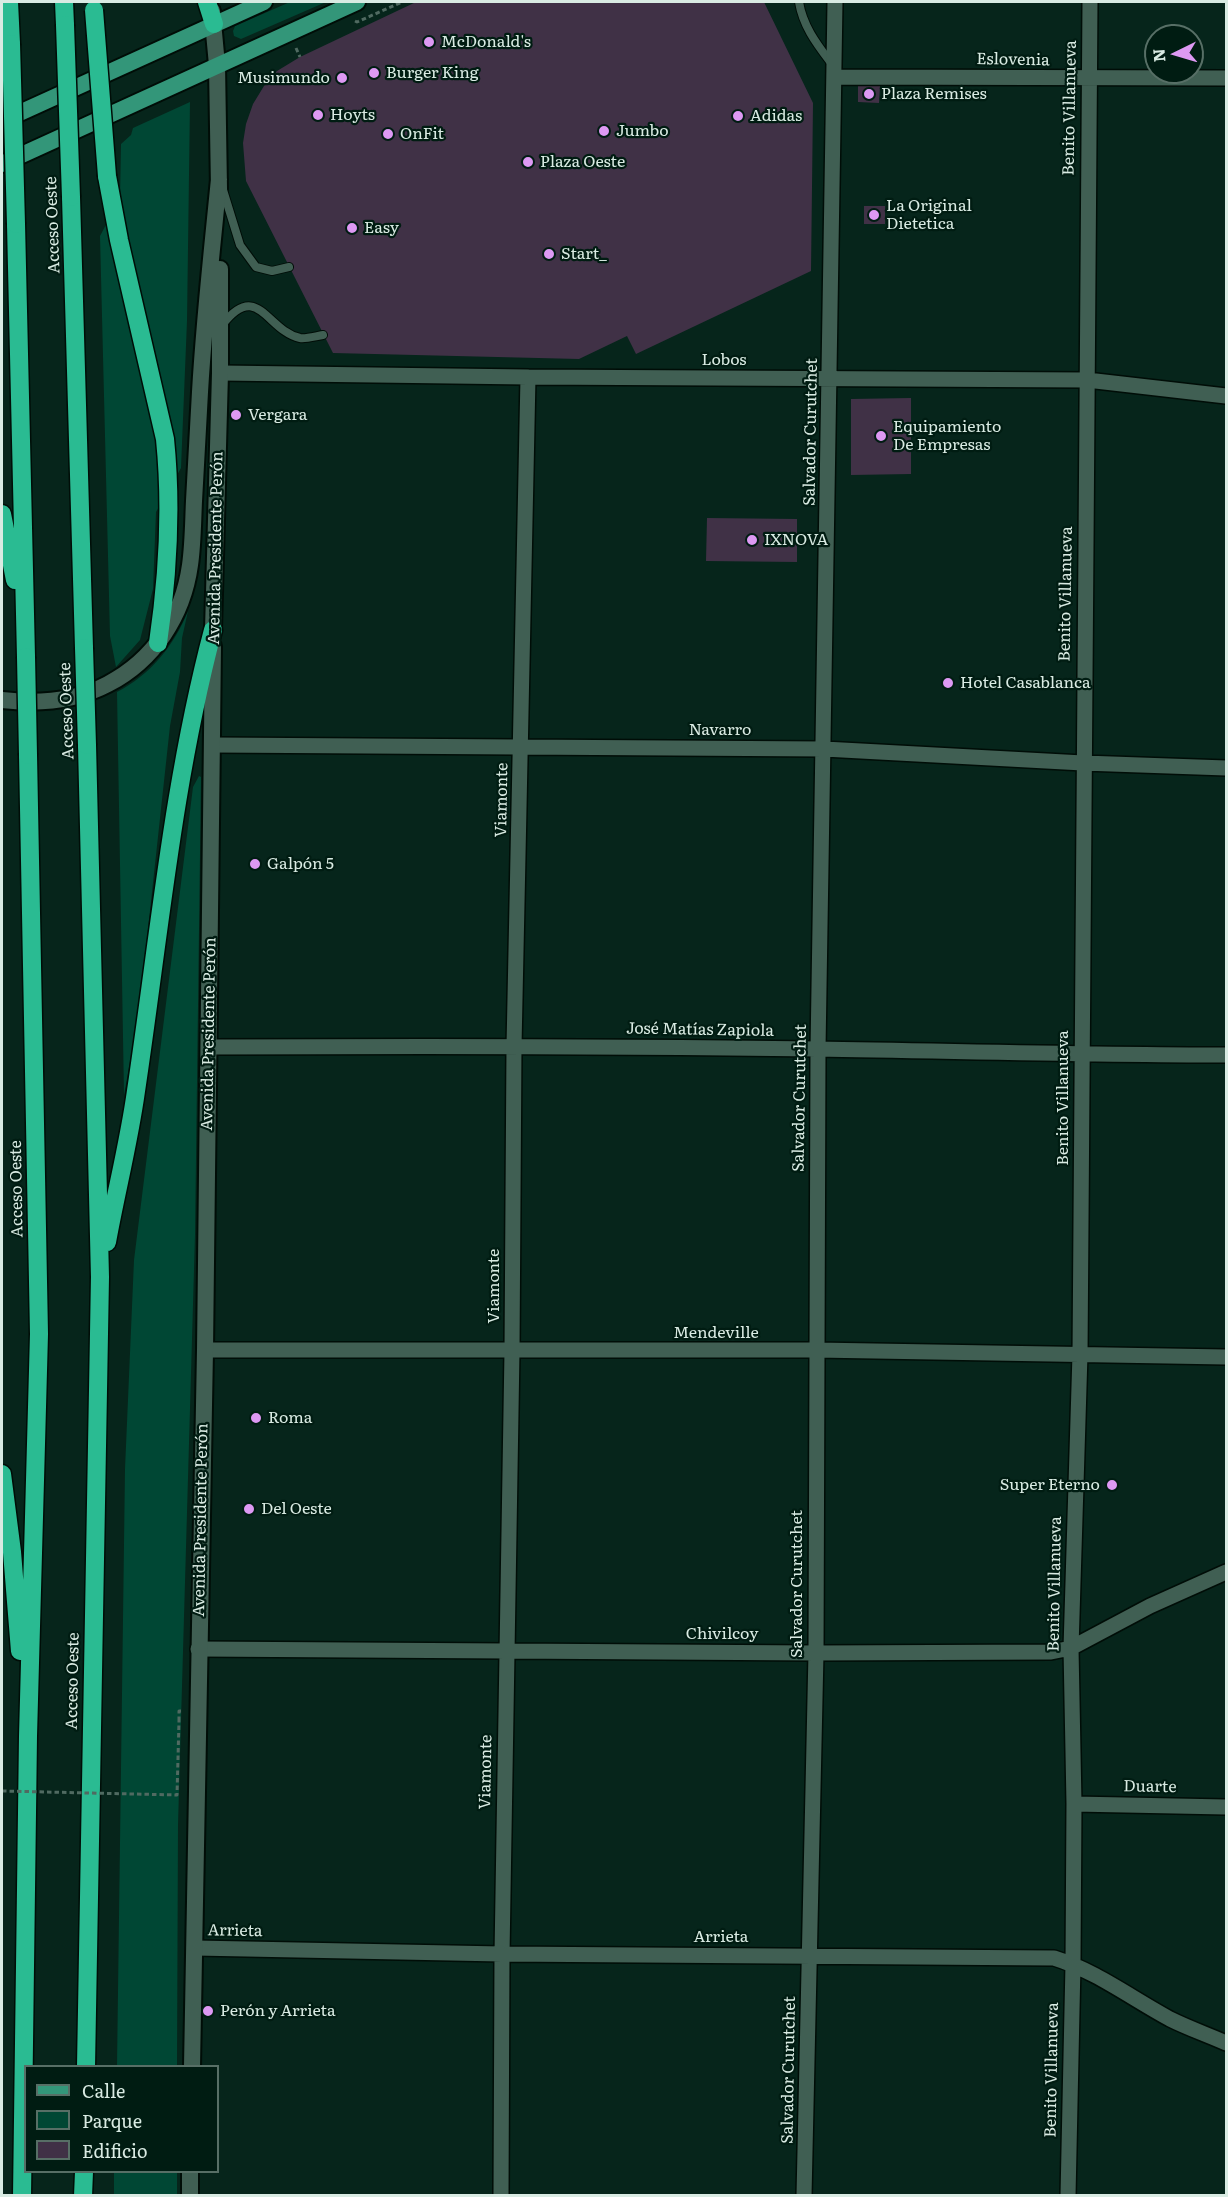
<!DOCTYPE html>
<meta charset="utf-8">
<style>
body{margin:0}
#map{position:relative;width:1228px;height:2197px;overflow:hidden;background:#06251b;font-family:Literata,serif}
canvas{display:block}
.frame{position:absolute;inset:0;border:3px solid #d9ebe3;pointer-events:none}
.legend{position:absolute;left:24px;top:2065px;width:195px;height:108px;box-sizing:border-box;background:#001c12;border:2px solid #576f66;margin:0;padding:8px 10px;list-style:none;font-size:18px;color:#d9ebe3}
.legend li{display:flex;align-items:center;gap:12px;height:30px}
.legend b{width:30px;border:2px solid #576f66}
.north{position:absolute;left:1144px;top:24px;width:60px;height:60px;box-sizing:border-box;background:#001c12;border:2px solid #576f66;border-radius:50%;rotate:265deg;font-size:16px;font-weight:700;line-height:24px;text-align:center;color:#d9ebe3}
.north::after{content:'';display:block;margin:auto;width:21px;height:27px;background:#dd99f3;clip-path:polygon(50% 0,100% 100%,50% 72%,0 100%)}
</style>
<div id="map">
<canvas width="1228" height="2197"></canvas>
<div class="frame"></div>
<ul class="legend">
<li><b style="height:8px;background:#339679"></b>Calle</li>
<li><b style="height:16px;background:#004734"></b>Parque</li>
<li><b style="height:16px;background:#403146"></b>Edificio</li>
</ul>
<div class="north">N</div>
</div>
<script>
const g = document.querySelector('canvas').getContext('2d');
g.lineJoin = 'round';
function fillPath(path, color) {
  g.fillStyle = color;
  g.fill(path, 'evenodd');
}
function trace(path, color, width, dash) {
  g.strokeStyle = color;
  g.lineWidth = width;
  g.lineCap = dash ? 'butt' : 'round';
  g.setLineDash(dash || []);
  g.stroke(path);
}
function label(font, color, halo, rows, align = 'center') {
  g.font = font + ' Literata,serif';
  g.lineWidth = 4.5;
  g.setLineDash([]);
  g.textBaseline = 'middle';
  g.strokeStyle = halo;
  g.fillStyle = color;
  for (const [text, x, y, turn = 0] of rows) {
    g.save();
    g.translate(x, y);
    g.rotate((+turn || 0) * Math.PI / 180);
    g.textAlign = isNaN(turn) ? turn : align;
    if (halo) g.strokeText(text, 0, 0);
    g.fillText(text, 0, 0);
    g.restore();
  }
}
const green = new Path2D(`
 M290 2H326L241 39 234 36 233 31 235 26Z
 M190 102 187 321 181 468 156 512 153 589 140 640 116 667 110 636 100 236 120 198 121 144 131 135 133 128Z
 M188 611 182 638 180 672 170 726 139 1012 124 1095 117 692C150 675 174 646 188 611Z
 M199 776 201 777 195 1235 178 1825 177 2066H117L125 1469 134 1260 193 787Z
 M114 2172H177V2195H114Z`);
const building = new Path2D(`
 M416 2H764L813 103 811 271 636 354 627 336 579 359 333 353 246 181 243 143 246 124 253 104 264 86 277 71 300 57Z
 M858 86H880L879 103 858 102Z
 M864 206H885V224H864Z
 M911 398V474L851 475V399Z
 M707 518 797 519V562L706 561Z`);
const path = new Path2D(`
 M355 21 357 22 402 2
 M296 48 300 57
 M179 1721V1711H184`);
const service = new Path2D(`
 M799 2C803 26 816 43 831 63
 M223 190 240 245 256 267 272 271 289 267
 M223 324C258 280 267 331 300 338 306 339 316 336 323 335`);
const minor = new Path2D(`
 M835 77 1226 78
 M220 373 528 377 1087 380 1226 396
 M213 745 824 749 1083 763 1226 768
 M209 1047C412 1046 614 1046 817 1049 954 1051 1090 1055 1226 1055
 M205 1350H816L1226 1357
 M198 1649 816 1653 1051 1652 1071 1648 1150 1606 1226 1572
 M1074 1804 1226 1807
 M195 1948 502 1954 1054 1958C1096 1971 1131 1998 1170 2019 1188 2028 1208 2035 1226 2043
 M501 2196 502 1954 512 1351 514 1046 528 377
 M804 2196 816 1653 818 1049 835 2
 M1068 2196 1073 1964 1074 1804 1071 1648 1080 1354 1090 2`);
const tertiary = new Path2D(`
 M192 2066 205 1350 213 646
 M190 2196V2172`);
const secondary = new Path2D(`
 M212 11 217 65 219 189
 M213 630 220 373V269
 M2 700C37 704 76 701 108 684 154 660 183 616 190 565 193 544 193 522 194 501 196 465 198 428 200 392 204 321 212 250 219 179`);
const primary = new Path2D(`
 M2 121 264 2
 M2 164 357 2`);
const motorway = new Path2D(`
 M9 2 11 44
 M64 2 65 25
 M207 2 214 24
 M107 176 119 240 165 439C172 508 168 575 158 643
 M71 197 84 648
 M16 224 26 657
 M2 514 15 580
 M107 1242C116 1192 129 1142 136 1091 159 937 173 781 213 630
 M2 1474 12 1552 20 1651
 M86 2066 100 1277 87 745
 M22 2196 28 1736 39 1334 28 755
 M83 2196 84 2172`);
const pathBridge = new Path2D(`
 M2 1791 177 1795 179 1721`);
const motorwayBridge = new Path2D(`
 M94 10 107 176
 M65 25 71 197
 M11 44 16 224
 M84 648 87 745
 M26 657 28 755`);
const markers = [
 [429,42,6,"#dd99f3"],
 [374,73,6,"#dd99f3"],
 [342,78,6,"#dd99f3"],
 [869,94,6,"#dd99f3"],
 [318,115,6,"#dd99f3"],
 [738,116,6,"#dd99f3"],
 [604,131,6,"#dd99f3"],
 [388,134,6,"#dd99f3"],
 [528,162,6,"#dd99f3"],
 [874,215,6,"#dd99f3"],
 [352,228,6,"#dd99f3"],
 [549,254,6,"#dd99f3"],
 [236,415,6,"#dd99f3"],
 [881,436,6,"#dd99f3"],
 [752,540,6,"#dd99f3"],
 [948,683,6,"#dd99f3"],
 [255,864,6,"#dd99f3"],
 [256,1418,6,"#dd99f3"],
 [1112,1485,6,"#dd99f3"],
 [249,1509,6,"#dd99f3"],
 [208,2011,6,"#dd99f3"]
];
const poiNames = [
 ["McDonald's",441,42],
 ["Burger King",386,73],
 ["Musimundo",330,78,"right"],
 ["Plaza Remises",881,94],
 ["Hoyts",330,115],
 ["Adidas",750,116],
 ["Jumbo",616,131],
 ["OnFit",400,134],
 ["Plaza Oeste",540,162],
 ["La Original",886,206],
 ["Dietetica",886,224],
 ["Easy",364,228],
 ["Start_",561,254],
 ["Vergara",248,415],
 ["Equipamiento",893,427],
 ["De Empresas",893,445],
 ["IXNOVA",764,540],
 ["Hotel Casablanca",960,683],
 ["Galpón 5",267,864],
 ["Roma",268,1418],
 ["Super Eterno",1100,1485,"right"],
 ["Del Oeste",261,1509],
 ["Perón y Arrieta",220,2011]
];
const streetNames = [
 ["Eslovenia",1013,60,1],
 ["Benito Villanueva",1070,108,-89],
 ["Acceso Oeste",53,225,-92],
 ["Lobos",724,360],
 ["Salvador Curutchet",811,432,-89],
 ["Avenida Presidente Perón",216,548,-89],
 ["Benito Villanueva",1066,594,-89],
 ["Acceso Oeste",67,711,-92],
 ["Navarro",720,730],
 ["Viamonte",502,800,-89],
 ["José Matías Zapiola",700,1030,1],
 ["Avenida Presidente Perón",209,1034,-89],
 ["Salvador Curutchet",800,1098,-89],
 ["Benito Villanueva",1063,1098,-90],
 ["Acceso Oeste",17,1189,-91],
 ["Viamonte",494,1286,-90],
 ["Mendeville",716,1333],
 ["Avenida Presidente Perón",201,1520,-89],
 ["Salvador Curutchet",797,1584,-90],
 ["Benito Villanueva",1055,1584,-89],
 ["Chivilcoy",722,1634],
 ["Acceso Oeste",73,1681,-89],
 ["Viamonte",486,1772,-89],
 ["Duarte",1150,1787,1],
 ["Arrieta",235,1931,1],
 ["Arrieta",721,1937],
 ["Salvador Curutchet",789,2070,-89],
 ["Benito Villanueva",1052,2070,-89]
];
fillPath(green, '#004734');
fillPath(building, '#403146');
trace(service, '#000d07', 10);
trace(minor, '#000d07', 18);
trace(tertiary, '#000d07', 20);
trace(secondary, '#000d07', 20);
trace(primary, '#000d07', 20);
trace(motorway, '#000d07', 21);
trace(path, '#506a61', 3, [4.5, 3]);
trace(service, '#405f53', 8);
trace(minor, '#405f53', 15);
trace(tertiary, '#405f53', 16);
trace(secondary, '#405f53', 16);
trace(primary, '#339679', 16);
trace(motorway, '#2abb92', 18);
trace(motorwayBridge, '#000d07', 21, []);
trace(pathBridge, '#506a61', 3, [4.5, 3]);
trace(motorwayBridge, '#2abb92', 18);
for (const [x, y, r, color] of markers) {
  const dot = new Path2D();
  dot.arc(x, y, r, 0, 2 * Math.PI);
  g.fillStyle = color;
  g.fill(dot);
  trace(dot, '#001c12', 2);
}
label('16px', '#d9ebe3', '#001c12', poiNames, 'left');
label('16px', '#d9ebe3', '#001c12', streetNames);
</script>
